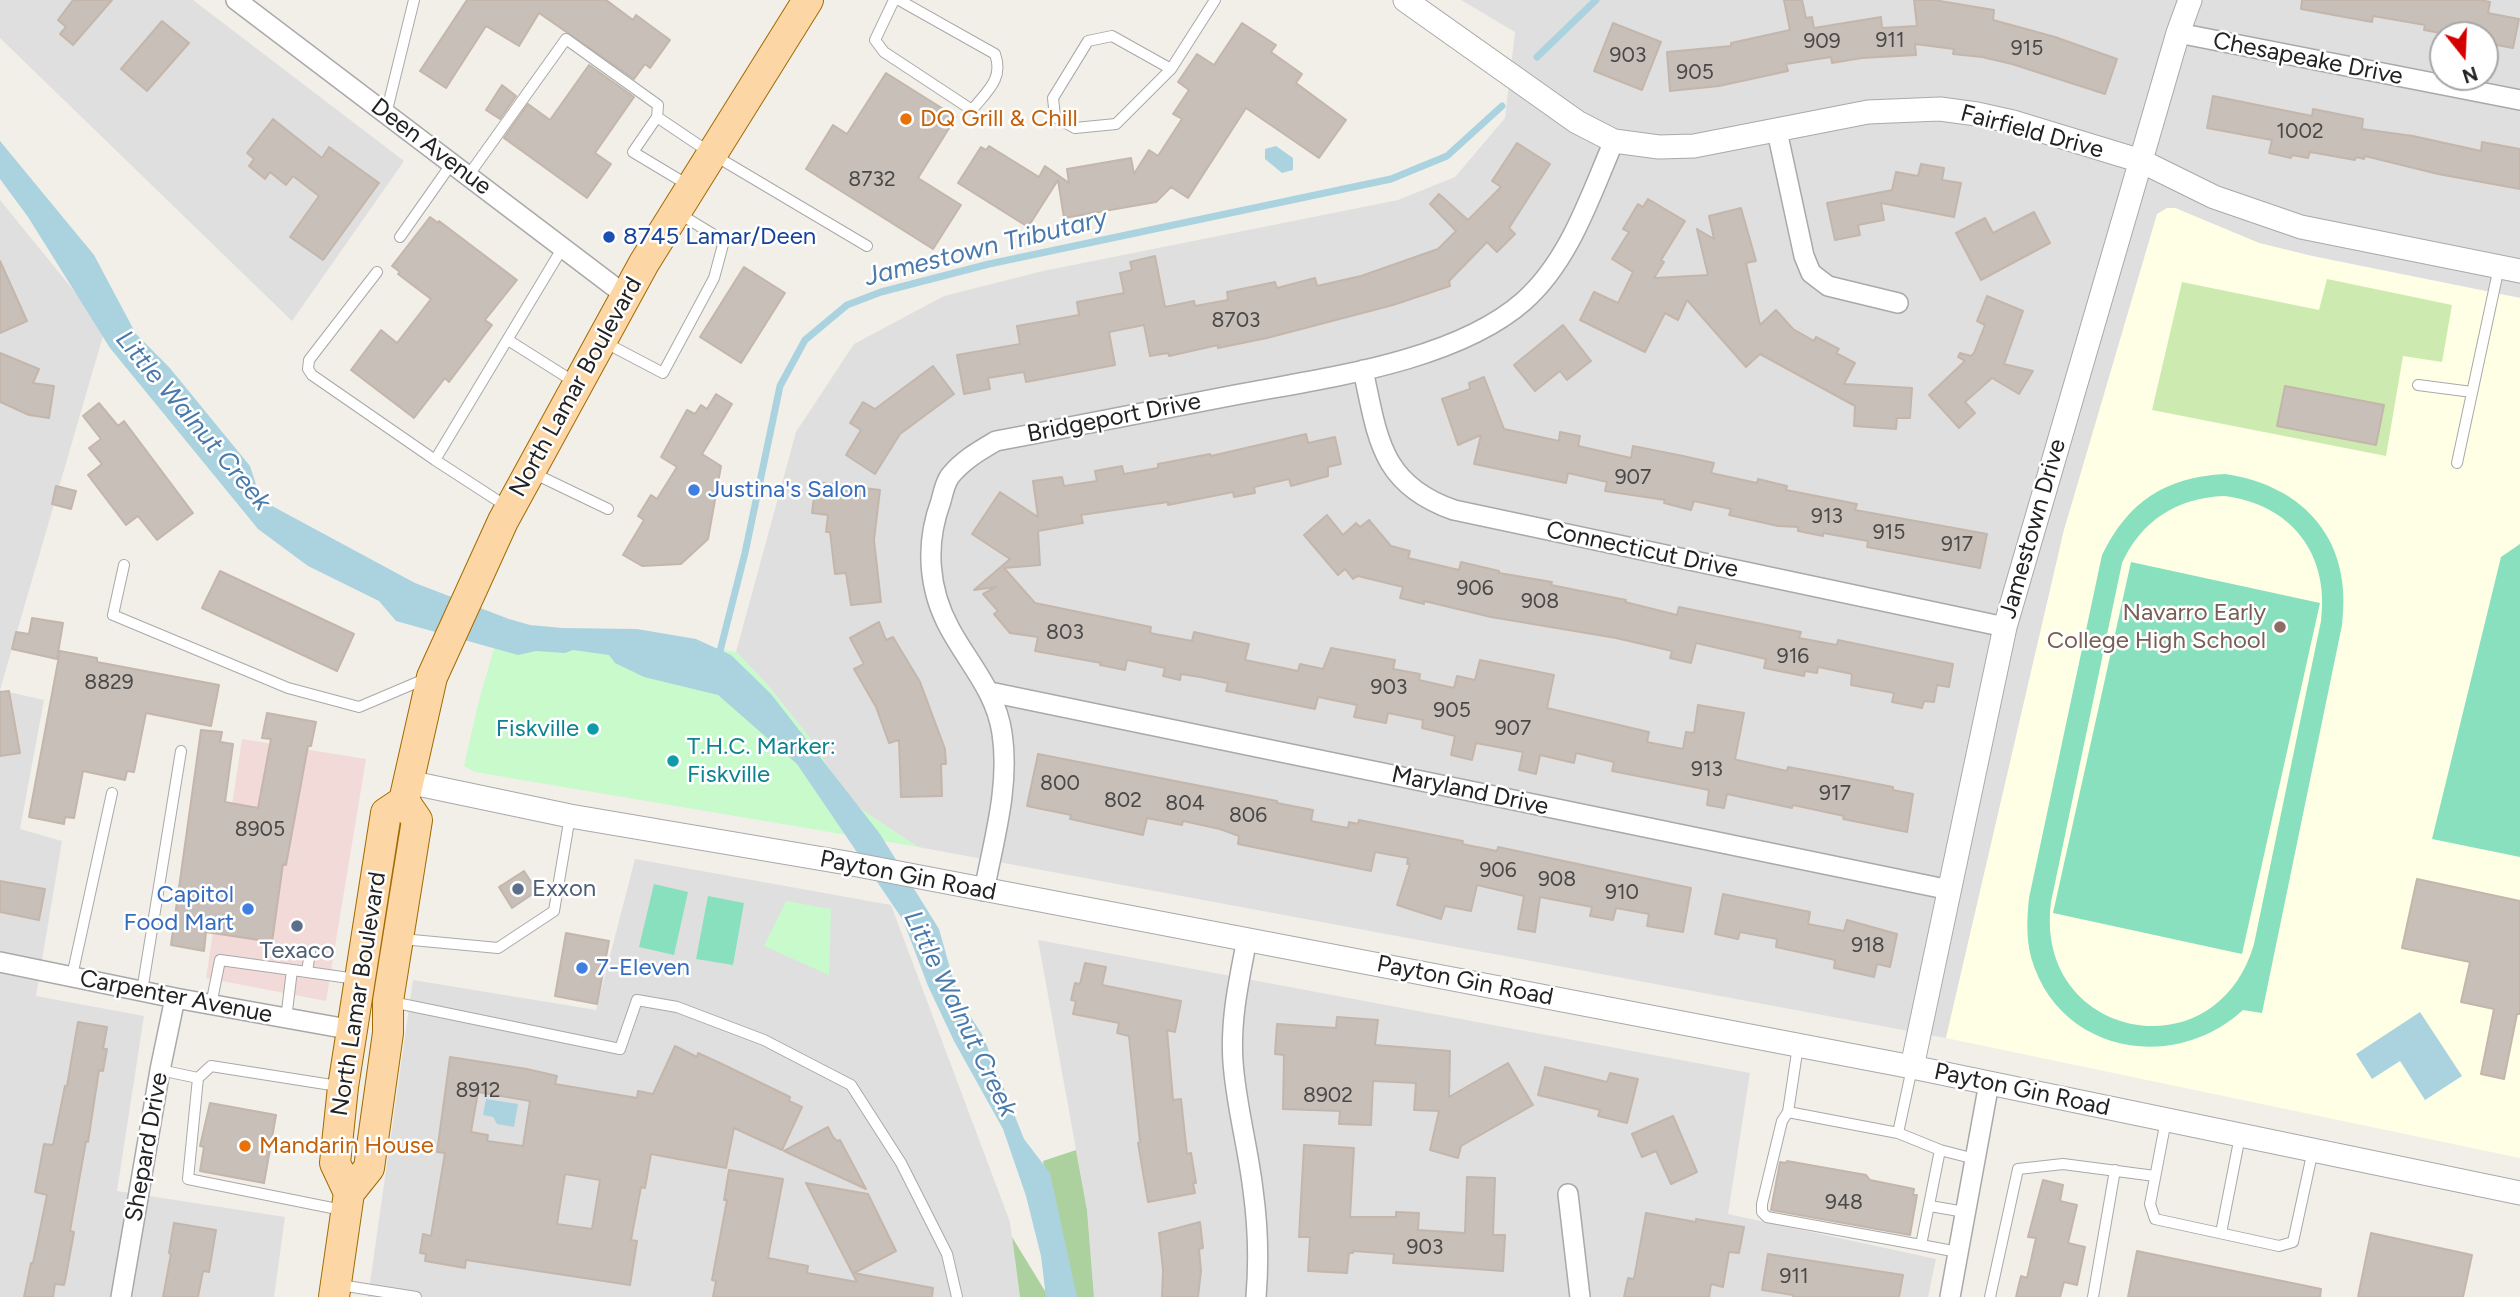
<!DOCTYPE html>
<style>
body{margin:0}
#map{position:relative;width:2520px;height:1297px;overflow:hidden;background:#f2efe9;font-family:Figtree,sans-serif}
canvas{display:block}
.north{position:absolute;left:2429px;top:21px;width:70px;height:70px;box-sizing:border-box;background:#fff;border:2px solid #a7a7a7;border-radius:50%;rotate:162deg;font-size:19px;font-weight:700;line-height:28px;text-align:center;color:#222}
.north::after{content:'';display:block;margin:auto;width:24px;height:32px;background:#d40000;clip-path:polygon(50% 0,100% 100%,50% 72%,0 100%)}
</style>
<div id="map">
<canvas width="2520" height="1297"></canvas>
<div class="north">N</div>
</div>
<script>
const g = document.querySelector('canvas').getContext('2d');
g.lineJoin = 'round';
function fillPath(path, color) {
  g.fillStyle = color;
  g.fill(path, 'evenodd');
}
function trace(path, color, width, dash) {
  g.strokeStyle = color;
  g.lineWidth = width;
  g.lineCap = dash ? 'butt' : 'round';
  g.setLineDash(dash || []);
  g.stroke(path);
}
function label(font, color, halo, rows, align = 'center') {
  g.font = font + ' Figtree,sans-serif';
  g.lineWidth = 5;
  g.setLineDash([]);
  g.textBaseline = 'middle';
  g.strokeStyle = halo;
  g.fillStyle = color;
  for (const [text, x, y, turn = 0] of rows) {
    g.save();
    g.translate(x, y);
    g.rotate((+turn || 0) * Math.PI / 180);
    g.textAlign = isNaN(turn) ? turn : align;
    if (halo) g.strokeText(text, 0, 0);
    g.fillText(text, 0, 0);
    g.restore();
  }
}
const residential = new Path2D(`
 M0 0H193L404 161 292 321 0 38Z
 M1461 0H2520V298L2311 256 2259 243 2175 208 2064 530 1946 1038 918 847 851 803 810 738 766 683 736 652 796 432 854 344 944 296 1043 271 1398 200 1455 177 1505 118 1515 32ZM2443 35H2485V77H2443Z
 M0 200 105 329 0 690 44 700 20 829 62 841 36 996 144 1016 117 1191 285 1217 274 1297H0Z
 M635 859 891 905 1010 1222 1020 1297H368L413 980 596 1010Z
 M1038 940 1750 1073 1728 1214 1936 1259 1928 1297H1094L1087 1210Z`);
const commercial = new Path2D(`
 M242 739 366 759 326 1001 206 978Z`);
const education = new Path2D(`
 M2167 208H2175L2259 243 2312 256 2520 298V1158L1946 1038 2064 530 2157 214Z`);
const grass = new Path2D(`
 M2327 279 2452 305 2442 362 2403 356 2386 456 2152 410 2182 282 2319 310Z`);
const forest = new Path2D(`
 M1076 1150 1087 1210 1094 1297H1020L1012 1237 1045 1291 1049 1202 1043 1161Z`);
const park = new Path2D(`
 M608 629 736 652 766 683 810 738 851 803 918 847 475 772 464 766 479 700 498 635Z
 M786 901 831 909 829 975 764 946Z`);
const pitch = new Path2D(`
 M2225 474C2307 486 2353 543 2342 625L2262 1013 2243 1010C2173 1074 2058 1053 2031 957 2026 937 2027 918 2029 898L2102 555C2128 502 2165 477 2225 474ZM2224 496C2291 504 2330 554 2321 621L2254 944C2216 1076 2033 1039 2051 902L2122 563C2142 520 2177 498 2224 496Z
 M2520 544V857L2432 839 2501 557Z
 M2131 562 2320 603 2242 954 2053 913Z
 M654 884 688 892 674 955 639 947Z
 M708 896 744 903 733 965 696 959Z`);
const water = new Path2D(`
 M0 141 94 255 136 334 169 367 250 466 261 500 415 583 509 619 530 625 562 628 637 629 696 639 731 655 771 694 880 834 939 929 958 997 983 1036 1024 1139 1050 1173 1077 1297H1046L1041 1256 1026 1196 1003 1129 954 1041 928 986 903 920 797 764 718 695 644 677 615 663 609 655 573 650 565 653 536 651 518 655 396 621 379 601 308 566 258 529 110 348 28 217 0 179Z
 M1276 146 1293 158V170L1282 173 1265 159V149Z
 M2420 1012 2462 1076 2425 1100 2400 1061 2372 1079 2356 1054Z
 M486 1099 518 1104 514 1127 497 1124 493 1117 483 1115Z`);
const stream = new Path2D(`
 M1537 57 1596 0
 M718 659 745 553 780 386 805 340 847 305 881 292 989 264 1391 179 1447 156 1502 106`);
const building = new Path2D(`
 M73 0H112L73 45 60 34 66 27 58 20Z
 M467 0H606L633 20 636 15 670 40 650 68 645 64 634 79 539 13 519 46 486 26 446 88 420 71Z
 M1784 0H1802L1806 18 1812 17 1814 28 1881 17 1882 28 1917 26 1914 0H1934L1994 10 1993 20 2055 37 2117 59 2105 94 2012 64 1982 57 1953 54 1954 49 1915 44 1916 55 1862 58 1832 63 1831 57 1786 64 1788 71 1719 86 1670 91 1667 52 1731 46V43L1790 30Z
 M2302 0H2480L2490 2 2488 13 2519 19 2513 48 2485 43V35H2452L2424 30 2425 25 2373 16 2372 22 2301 9Z
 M162 21 189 43 147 91 121 69Z
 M1242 23 1276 45 1271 52 1302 74 1296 83 1346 120 1319 158 1246 108 1188 198 1171 187 1156 202 1064 218 1058 180 1028 227 958 183 981 147 986 150 989 146 1039 177 1045 166 1069 183 1067 169 1131 158 1134 174 1149 150 1158 156 1182 119 1173 114 1189 90 1178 82 1197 54 1214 65Z
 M1613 23 1661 42 1642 90 1594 71Z
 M589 65 634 97 595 153 611 164 587 198 504 138 528 104 550 120Z
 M886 73 956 117 918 178 961 205 933 249 806 169 833 125 847 134Z
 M502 85 516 96 500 119 486 110Z
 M2213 96 2312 116 2313 109 2363 119 2362 129 2413 136 2481 151 2482 142 2520 149V189L2438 174 2365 156 2364 159 2356 157 2355 160 2310 152 2308 158 2292 155 2291 158 2269 153 2272 140 2207 128Z
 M273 119 322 158 329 147 379 183 323 260 290 237 319 196 293 176 286 185 270 172 265 179 249 166 254 159 247 153Z
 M1517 143 1550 164 1509 228 1515 234 1497 252 1487 242 1449 281 1450 286 1393 305 1267 338 1218 348V345L1169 356 1168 353 1150 356 1144 325 1109 332 1115 365 1026 382 1024 372 988 378 990 389 964 394 957 355 1020 344 1017 326 1079 315 1077 302 1124 293 1120 273 1132 270 1130 262 1155 256 1165 307 1194 301 1195 306 1228 300 1227 292 1275 282 1277 288 1315 278 1317 286 1361 276 1438 249 1456 231 1430 204 1439 194 1468 220 1501 187 1492 181Z
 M1921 164 1944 168 1942 180 1961 183 1954 217 1881 203 1884 220 1858 225 1860 235 1835 240 1827 203 1892 190 1896 172 1918 176Z
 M1648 199 1685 221 1661 260 1664 262 1654 278 1708 275 1697 229 1714 239 1709 216 1741 208 1756 261 1746 263 1760 325 1776 310 1793 329 1814 341 1816 337 1839 349 1836 353 1855 363 1844 384 1912 388 1910 418H1897L1896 429 1854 426 1855 406 1760 354 1746 367 1687 300 1678 320 1665 313 1645 352 1580 320 1594 292 1618 303 1633 272 1612 259 1629 232 1623 229 1638 204 1643 207Z
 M2034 212 2050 243 1981 280 1956 233 1985 218 1993 233Z
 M430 217 438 223 439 221 517 280 485 320 492 325 449 382 445 378 414 418 351 370 381 330 397 343 431 299 398 274 400 272 392 266Z
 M0 261 27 321 0 333Z
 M744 267 785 293 741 363 700 337Z
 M1987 296 2023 311 2004 364 2033 371 2019 394 1992 378 1965 402 1975 413 1959 428 1929 395 1965 361 1958 357 1960 353 1971 356 1974 353 1985 325 1977 321Z
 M1563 325 1591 361 1567 380 1560 371 1535 391 1514 365Z
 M0 353 39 369 33 383 54 386 49 418 29 415 0 402Z
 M933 366 954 394 900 434 875 474 846 455 861 430 850 423 863 402 875 409Z
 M1484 377 1504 429 1559 441 1560 432 1580 436 1578 446 1631 458 1633 446 1683 456 1714 463 1711 473 1757 483 1758 479 1787 486 1786 490 1857 504 1855 510 1987 534 1980 568 1867 547 1868 541 1823 533V536L1798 531V527L1778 526 1729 515 1731 509 1694 501 1691 510 1664 503 1665 500 1605 491 1607 482 1590 478 1568 473 1566 483 1474 464 1481 435 1458 445 1442 399 1470 389 1469 383Z
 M2285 386 2384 405 2376 445 2277 426Z
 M716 394 732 404 702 454 721 466 708 539 681 564 642 566 623 555 644 520 638 516 651 495 657 499 677 467 661 457 687 410 695 414 701 405 707 409Z
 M99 403 118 426 124 421 193 513 157 540 138 516 126 525 88 475 102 464 89 448 101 439 83 416Z
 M1306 434 1308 443 1335 437 1341 464 1328 467V476L1291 486 1289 479 1254 487 1255 493 1234 497 1233 492 1168 505V502L1081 515 1083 523 1038 531 1040 565 1004 568 1035 603 1151 627 1150 633 1192 641 1194 632 1249 644 1245 660 1298 671 1300 664 1323 669 1331 648 1395 660 1393 669 1420 674 1419 680 1454 688 1457 676 1475 680 1480 660 1554 675 1547 708 1649 732 1647 742 1683 749 1686 732 1694 733 1698 705 1744 713 1735 759 1737 760 1787 771 1788 767 1842 777 1893 787V790L1913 794 1907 832 1843 819 1844 816 1793 805 1792 808 1727 794 1724 808 1707 805 1709 790 1612 771 1614 762 1576 753 1574 763 1540 755 1536 774 1519 770 1523 752 1476 743 1472 760 1451 755 1455 736 1422 728 1423 720 1388 713 1386 723 1354 717 1357 705 1318 697 1315 709 1226 691 1228 683 1200 677 1181 674 1180 680 1163 676 1165 668 1127 660 1125 670 1100 665 1101 663 1035 651 1038 637 1010 633 994 614 998 611 983 594 996 587 974 590 1010 559 972 534 1000 492 1038 517 1033 481 1062 477 1064 486 1097 481 1095 471 1122 466 1124 474 1158 468V464L1210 454 1211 456Z
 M816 482 880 490 874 540 881 602 851 605 846 573 835 574 830 532H826L828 515 812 513Z
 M56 486 76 491 71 509 52 504Z
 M1327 515 1343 535 1356 523 1360 527 1369 520 1391 546 1410 551 1408 558 1459 570 1461 562 1499 571V573L1552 582 1551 585 1626 600 1625 602 1677 615 1679 607 1801 632 1799 638 1837 645 1838 640 1953 664 1949 687 1937 685 1934 702 1924 701 1922 708 1892 702 1894 693 1851 685 1852 674 1818 667 1817 673 1805 671 1804 676 1764 668 1766 659 1696 643 1691 663 1670 658 1672 651 1616 638 1491 617 1424 601V604L1400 598 1403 587 1358 576 1353 579 1345 569 1338 575 1304 535Z
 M220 571 354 634 337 671 202 608Z
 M32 618 63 623 57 659 12 649 16 632 29 634Z
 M879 622 886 640 893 637 920 682 945 749 946 764H941L942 796 901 797 899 740 889 743 876 707 854 669 864 664 850 638Z
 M60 651 97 658V662L219 685 211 726 146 713 134 772 127 771 125 780 83 771 74 818 65 817 64 824 29 817Z
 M9 691 20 753 0 756V692Z
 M267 713 316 722 311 746H308L286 865 283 864 272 942 206 932 204 951 171 945 201 730 222 732 220 742 233 744 225 802 258 808 271 739 262 738Z
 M1038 754 1277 801V803L1313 810 1311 821 1348 828 1349 822 1358 824 1359 820 1463 841 1462 844 1497 851 1498 847 1691 888 1683 932 1647 926 1649 914 1616 908 1613 920 1590 916 1592 907 1540 897 1535 932 1518 929 1524 896 1477 885 1471 911 1445 906 1441 919 1397 905 1410 864H1407L1408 858 1375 852 1371 871 1238 844 1239 836 1220 829 1183 821 1182 825 1147 818 1143 835 1070 819 1071 815 1027 806Z
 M524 871 537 891 512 908 499 887Z
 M2417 879 2520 901V1014H2517L2504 1079 2481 1074 2494 1009 2461 1002 2470 962 2402 948Z
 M0 881 45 889 39 920 0 912Z
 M1723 894 1810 912 1808 924 1844 931 1847 920 1897 934 1890 967 1877 964 1874 977 1834 968 1835 960 1776 947 1777 939 1740 932 1738 939 1715 934Z
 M566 933 609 941 597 1004 555 996Z
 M1085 963 1106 967 1102 985 1181 1001 1175 1032 1167 1030 1173 1100 1181 1099 1187 1154 1191 1153 1196 1183H1193L1195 1193 1148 1202 1138 1143 1140 1142 1129 1036 1117 1033 1119 1023 1073 1014 1076 1001 1071 1000 1075 983 1080 984Z
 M1337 1017 1378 1020 1375 1045 1450 1051 1449 1097 1508 1063 1533 1105 1461 1146 1458 1158 1430 1150 1439 1111 1414 1110 1416 1083 1373 1081 1371 1125 1339 1124 1340 1111 1283 1109 1284 1055 1275 1054 1277 1024 1336 1028Z
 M78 1022 107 1027 103 1049H107L103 1071 99 1070 88 1142 86 1141 70 1231 74 1232 66 1276 64 1285 55 1284 53 1297H24L31 1263H33L47 1195 35 1192 44 1144 53 1145 65 1086H67Z
 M675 1046 697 1057 698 1053 722 1064 790 1097 789 1101 802 1107 782 1150 734 1128 726 1168 651 1154 645 1188 641 1187 631 1240 637 1241 630 1285 466 1260 465 1268 425 1261 426 1254 420 1253 423 1234 431 1236 445 1153 437 1152 450 1057 527 1069 557 1076 555 1084 637 1098 638 1091 653 1094ZM478 1092 530 1101 523 1146 487 1141 488 1135 471 1132ZM565 1174 600 1180 592 1229 557 1224Z
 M1545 1067 1607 1082 1610 1073 1638 1079 1627 1123 1598 1116 1600 1110 1538 1095Z
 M210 1103 276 1115 264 1183 200 1171 204 1147 200 1146Z
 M1673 1116 1697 1172 1671 1184 1656 1151 1642 1157 1632 1134Z
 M828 1127 833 1137 837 1141 840 1140 866 1189 784 1151Z
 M1304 1145 1354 1148 1350 1217H1396V1212L1419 1213 1418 1230 1465 1233 1467 1177 1495 1178 1493 1235H1505L1503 1271 1393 1263 1394 1254 1353 1251V1253H1349L1347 1273 1308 1271 1310 1237H1299Z
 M1787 1161 1866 1175 1870 1180 1914 1189 1913 1195H1917L1910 1235 1771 1210 1780 1162 1786 1163Z
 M729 1170 783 1179 768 1258 808 1266 807 1273 857 1282 806 1183 868 1194 896 1251 854 1273 933 1288 932 1297H713L716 1281 712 1280 727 1200H724Z
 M2043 1180 2063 1185 2060 1201 2077 1205 2068 1243 2085 1247 2077 1285 2064 1282 2060 1297H2016L2021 1276 2027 1278 2036 1238 2028 1237Z
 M1646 1213 1696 1222V1219L1744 1227 1739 1253 1729 1252 1723 1287 1711 1284 1709 1297H1624L1628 1278 1634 1279Z
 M1200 1222 1203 1248 1199 1249 1201 1271 1198 1297H1162L1163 1270 1159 1233Z
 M174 1223 216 1230 209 1272 203 1271 198 1297H163L171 1254 169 1253Z
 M2371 1233 2472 1255 2463 1297H2358Z
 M2137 1251 2321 1289 2320 1297H2128Z
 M1768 1254 1903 1275 1899 1297H1793V1295L1762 1290Z`);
const service = new Path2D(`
 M894 0 875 40 884 52 972 110C987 91 1004 79 995 54L899 0
 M1171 69 1112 36 1088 41 1053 98 1055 117 1075 128 1116 124 1171 69 1215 0
 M386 114 414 0
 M468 176 566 39 658 105 657 118
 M688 185 633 152 657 117 712 154 867 246
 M400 237 452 163
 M377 272 309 360 308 369 312 375 435 460
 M508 340 576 383
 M604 342 663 373 714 278 724 241 678 213
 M2418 385 2472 392
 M2457 463 2499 267
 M533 473 608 509
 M506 506 435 460 563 247
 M124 565 113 615 288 688 359 707 425 679
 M402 939 498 948 554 911 570 816
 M310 952 307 972 356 979
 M72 976 112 793
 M142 991 181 751
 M392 1002 620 1049 637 1000 677 1007 764 1040 851 1085 901 1163 947 1254 957 1297
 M211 1005 220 960 307 972
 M286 1019 292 970
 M160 1070 198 1078
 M338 1086 211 1066 198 1078 188 1179 342 1210
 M1788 1112 1782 1121 1762 1204V1212L1767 1217 1921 1245 1940 1150 1898 1133 1788 1112 1798 1046
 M2166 1120 2150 1204 2155 1219 2279 1246 2293 1242 2313 1150
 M1898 1133 1912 1068
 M1940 1150 1975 1159
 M1930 1206 1965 1212
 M2221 1233 2240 1136
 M1921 1245 1958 1252
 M340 1285 416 1297
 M1990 1297 2018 1169 2063 1164 2155 1176
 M2093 1297 2115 1170`);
const minor = new Path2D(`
 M236 0 625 295
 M2178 33 2520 100
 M1777 131 1804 256 1811 273 1828 286 1898 303
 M1363 370C1378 438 1380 484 1454 510L2005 627
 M990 692 1950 890
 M984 891C994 839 1010 785 1002 733 996 692 969 664 950 629 928 589 925 544 941 501 943 493 945 483 950 476 963 460 979 451 996 441 1076 426 1156 410 1235 395 1324 378 1455 362 1524 301 1570 260 1590 196 1614 141
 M1247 939C1239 980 1230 1020 1233 1062 1236 1105 1248 1147 1253 1190 1258 1226 1259 1261 1256 1297
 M0 962 175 998 353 1030
 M1568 1194 1580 1297
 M121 1297 160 1070 175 998
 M1950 1297 1989 1083`);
const tertiary = new Path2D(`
 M1405 0 1577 122 1614 141 1659 147 1694 146 1868 112 1940 109 1977 114 2013 122 2141 161 2214 197 2301 227 2520 271
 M408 782 570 816 847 863 1912 1067 2520 1193
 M1912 1067 2005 627 2178 33 2190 0`);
const primary = new Path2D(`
 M349 1193 335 1163 343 1087 386 813 404 801
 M334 1297 349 1193 369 1168 388 1033V1001L417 820 404 801 432 677 503 521 644 263 808 0`);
const markers = [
 [906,119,7,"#e8710a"],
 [609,237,7,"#1a4fb4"],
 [694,490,7,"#3f7fe0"],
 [2280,627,7,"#8d6e63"],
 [593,729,7,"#0f9aa8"],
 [673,761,7,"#0f9aa8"],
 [518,889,7,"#5c6f8a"],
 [248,909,7,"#3f7fe0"],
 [297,926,7,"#5c6f8a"],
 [582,968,7,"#3f7fe0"],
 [245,1146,7,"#e8710a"]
];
const numberNames = [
 ["911",1890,41],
 ["909",1822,42],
 ["915",2027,49],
 ["903",1628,56],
 ["905",1695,73],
 ["1002",2300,132],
 ["8732",872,180],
 ["8703",1236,321],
 ["907",1633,478],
 ["913",1827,517],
 ["915",1889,533],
 ["917",1957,545],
 ["906",1475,589],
 ["908",1540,602],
 ["803",1065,633],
 ["916",1793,657],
 ["8829",109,683],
 ["903",1389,688],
 ["905",1452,711],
 ["907",1513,729],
 ["913",1707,770],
 ["800",1060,784],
 ["917",1835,794],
 ["802",1123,801],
 ["804",1185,804],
 ["806",1248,816],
 ["8905",260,830],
 ["906",1498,871],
 ["908",1557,880],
 ["910",1622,893],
 ["918",1868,946],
 ["8912",478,1091],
 ["8902",1328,1096],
 ["948",1844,1203],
 ["903",1425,1248],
 ["911",1794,1277]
];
const streetNames = [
 ["Chesapeake Drive",2308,59,11],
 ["Fairfield Drive",2032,132,15],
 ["Deen Avenue",431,147,37],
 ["North Lamar Boulevard",576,387,-61],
 ["Bridgeport Drive",1114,418,-11],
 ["Jamestown Drive",2033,529,-74],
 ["Connecticut Drive",1642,550,12],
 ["Maryland Drive",1470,791,12],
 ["Payton Gin Road",908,876,11],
 ["Payton Gin Road",1465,981,11],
 ["North Lamar Boulevard",359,994,-81],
 ["Carpenter Avenue",176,997,11],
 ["Payton Gin Road",2022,1090,12],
 ["Shepard Drive",147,1147,-80]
];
const foodNames = [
 ["DQ Grill & Chill",920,119],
 ["Mandarin House",259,1146]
];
const transitNames = [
 ["8745 Lamar/Deen",623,237]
];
const shopNames = [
 ["Justina's Salon",708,490],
 ["Capitol",234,895,"right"],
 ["Food Mart",234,923,"right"],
 ["7-Eleven",596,968]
];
const educationNames = [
 ["Navarro Early",2266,613],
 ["College High School",2266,641]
];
const cultureNames = [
 ["Fiskville",579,729],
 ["T.H.C. Marker:",687,747,"left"],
 ["Fiskville",687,775,"left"]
];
const serviceNames = [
 ["Exxon",532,889],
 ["Texaco",297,951,"center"]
];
const waterNames = [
 ["Jamestown Tributary",986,248,-14],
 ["Little Walnut Creek",193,421,50],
 ["Little Walnut Creek",960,1014,64]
];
fillPath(residential, '#e0dfdf');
fillPath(commercial, '#f2dad9');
fillPath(education, '#ffffe5');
fillPath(grass, '#cdebb0');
fillPath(forest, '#add19e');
fillPath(park, '#c8facc');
fillPath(pitch, '#88e0be');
fillPath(water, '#aad3df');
trace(stream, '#aad3df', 7);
fillPath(building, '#c7bfb8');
trace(building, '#c4b6ab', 2);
trace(service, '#a9a9a9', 12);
trace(minor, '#a9a9a9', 22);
trace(tertiary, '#a9a9a9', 25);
trace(primary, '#a06b00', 32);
trace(service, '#fff', 10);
trace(minor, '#fff', 19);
trace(tertiary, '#fff', 23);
trace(primary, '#fcd6a4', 30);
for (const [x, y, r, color] of markers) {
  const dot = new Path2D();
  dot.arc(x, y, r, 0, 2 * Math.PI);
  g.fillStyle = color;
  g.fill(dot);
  trace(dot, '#fff', 2.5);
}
label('21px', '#4b4948', null, numberNames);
label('24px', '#222', '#fff', streetNames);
label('24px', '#c56008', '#fff', foodNames, 'left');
label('24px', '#164399', '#fff', transitNames, 'left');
label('24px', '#366cbe', '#fff', shopNames, 'left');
label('24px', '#785e54', '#fff', educationNames, 'right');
label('24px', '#0d838f', '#fff', cultureNames, 'right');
label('24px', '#4e5e75', '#fff', serviceNames, 'left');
label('italic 26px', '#4a7aab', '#fff', waterNames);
</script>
